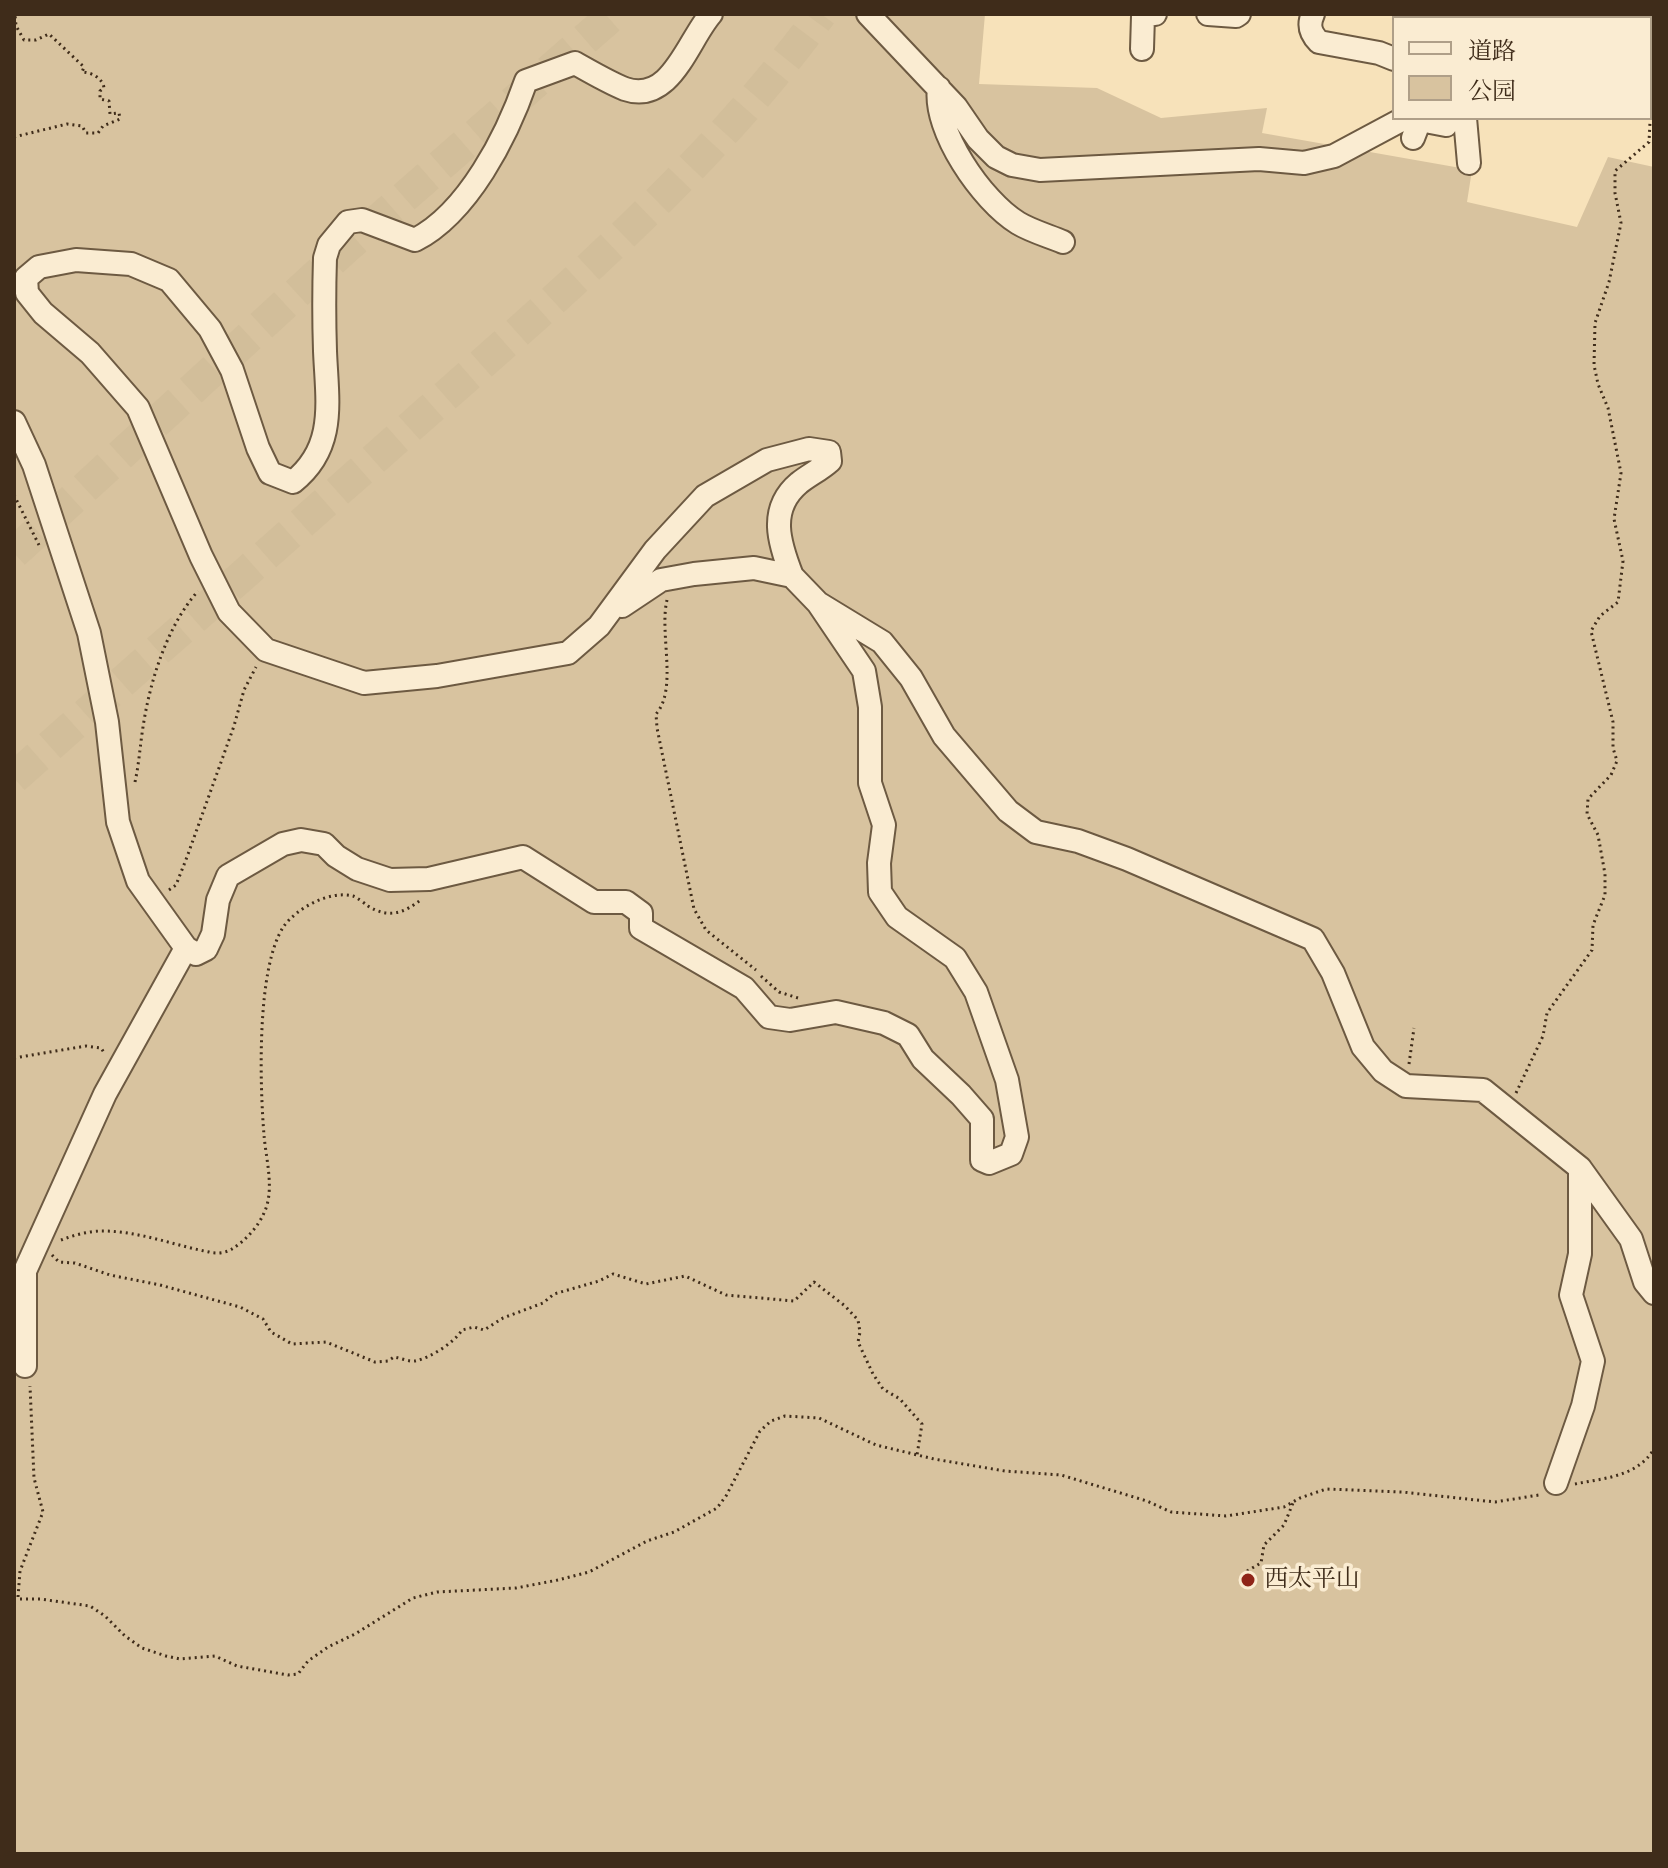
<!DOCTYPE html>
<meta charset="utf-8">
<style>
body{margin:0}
#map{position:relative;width:1668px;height:1868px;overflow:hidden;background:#f7e2ba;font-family:"IM FELL Great Primer","Noto Serif SC",serif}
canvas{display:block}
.frame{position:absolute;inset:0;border:16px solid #3f2c1a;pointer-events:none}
.legend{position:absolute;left:1392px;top:16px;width:260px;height:104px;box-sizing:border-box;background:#faecd2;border:2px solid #af9f88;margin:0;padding:10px 14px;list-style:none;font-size:24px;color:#3f2c1a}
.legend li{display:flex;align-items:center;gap:16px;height:40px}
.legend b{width:40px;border:2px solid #af9f88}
</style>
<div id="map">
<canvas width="1668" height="1868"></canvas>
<div class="frame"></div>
<ul class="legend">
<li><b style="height:10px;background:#faecd2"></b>道路</li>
<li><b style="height:22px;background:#d8c39f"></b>公园</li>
</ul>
</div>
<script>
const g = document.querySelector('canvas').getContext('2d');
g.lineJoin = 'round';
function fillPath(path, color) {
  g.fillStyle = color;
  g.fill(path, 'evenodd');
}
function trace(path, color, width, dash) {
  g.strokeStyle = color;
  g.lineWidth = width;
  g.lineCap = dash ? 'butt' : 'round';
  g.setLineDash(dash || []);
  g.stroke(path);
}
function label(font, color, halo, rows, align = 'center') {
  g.font = font + ' "IM FELL Great Primer","Noto Serif SC",serif';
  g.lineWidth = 7;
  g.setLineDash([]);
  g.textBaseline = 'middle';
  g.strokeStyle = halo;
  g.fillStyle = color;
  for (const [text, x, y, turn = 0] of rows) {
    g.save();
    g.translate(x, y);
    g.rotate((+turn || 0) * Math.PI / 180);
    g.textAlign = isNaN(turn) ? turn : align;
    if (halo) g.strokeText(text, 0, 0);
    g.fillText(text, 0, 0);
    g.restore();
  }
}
const green = new Path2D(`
 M14 14H985L979 84 1097 88 1161 118 1267 108 1262 133 1472 170 1467 202 1577 227 1608 157 1654 167V1854H14Z`);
const highwayTunnel = new Path2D(`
 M14 553 346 248 614 14
 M14 778C151 656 289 535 426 413 566 290 711 165 821 14`);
const path = new Path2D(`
 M14 137 67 124 82 126 86 133H98L103 126 120 119 119 113 110 114 109 101 100 99V91L104 88C103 79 92 72 82 72L84 67 49 34 36 40H24L16 26 15 14
 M14 495 39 545
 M667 600C659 633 678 689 656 714L657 728 694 909 706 930 756 970
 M135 782C139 764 140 746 143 727 150 681 167 626 198 591
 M169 890 176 885 187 857 234 726 244 690 256 667
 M761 976 779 992 798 998
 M14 1058 86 1046 101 1048 105 1054
 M1409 1064 1414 1028
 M1516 1093 1543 1036 1547 1013 1592 950 1593 925 1605 895V874L1598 835 1587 814 1588 799 1611 775 1617 761 1613 748V722L1591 631 1600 616 1618 602 1623 561 1614 519 1621 473 1608 408 1598 384 1594 365 1595 323 1609 282 1621 223 1615 193V171L1649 142 1650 122
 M61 1240C74 1235 89 1231 102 1231 139 1231 173 1245 209 1252 216 1254 226 1253 232 1249 245 1241 258 1227 264 1213 275 1190 266 1160 264 1135 260 1087 256 967 284 926 297 908 330 890 353 896 358 898 364 903 368 906 389 919 404 913 422 899
 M52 1255 59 1262 75 1263 110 1275 160 1285 240 1307 263 1319 271 1332 292 1344 326 1342 375 1362 388 1361 394 1357C401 1358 409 1362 415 1361 430 1358 454 1343 462 1330L474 1327 484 1330 503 1318 543 1303 554 1294 599 1281 613 1274 646 1284 685 1276 726 1295 794 1301 814 1282 845 1306 858 1320 860 1332 858 1342 873 1374 883 1389 900 1399 922 1424 917 1455
 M1575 1484C1604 1478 1637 1477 1654 1449
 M1247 1571 1261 1563 1264 1545 1284 1525 1293 1503
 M18 1597 20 1571 43 1512 34 1478 30 1386
 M14 1599H40L90 1606 105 1616 125 1636 142 1648 166 1656 180 1659 215 1656 237 1666 288 1675 298 1674 308 1661 328 1647 355 1634 413 1598 437 1592 516 1588 558 1580 589 1572 647 1541 674 1532 717 1508 726 1496 760 1431 771 1421 785 1416 819 1418 876 1445 934 1459 1005 1471 1061 1475 1147 1501 1171 1512 1226 1516 1284 1507 1300 1498 1326 1489 1402 1492 1495 1502 1539 1495`);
const minor = new Path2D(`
 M711 14C688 40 671 105 625 89 608 82 591 72 575 63L526 81C507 136 468 213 415 240L362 220 348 222 329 245 325 258C324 289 324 321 325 351 327 401 337 447 293 482L270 473 258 448 232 370 210 329 169 280 131 264 76 260 39 267 26 278 27 293 43 313 90 353 138 408 201 556 229 612 266 650 364 683 437 676 568 653 599 626 655 550 705 496 767 460 809 449 829 452 830 461C820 470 809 475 799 483 768 509 779 543 792 576
 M868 14 956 107 978 139 996 157 1012 165 1040 170 1259 159 1304 163 1334 156 1405 118
 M1208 14 1236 16 1239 14
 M1313 14C1308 25 1310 33 1319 42L1379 53 1394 59
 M1418 14 1435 18
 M1599 14 1636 18
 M1642 14 1654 19V37
 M1142 49 1143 16 1155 14
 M939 88C933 130 982 201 1018 223 1031 231 1049 236 1063 242
 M1650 102 1654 103
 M1465 118 1469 163
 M1413 138 1420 120 1446 125 1450 118
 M14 422 34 465 89 633 107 722 118 822 138 881 186 948 196 954 206 949 213 934 218 900 228 876 283 844 301 840 324 844 336 856 357 869 390 880 429 879 523 857 594 902H626L641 913V928L744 988 769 1017 790 1020 836 1012 884 1023 908 1035 923 1059 961 1095 982 1119V1160L989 1163 1011 1154 1017 1137 1007 1080 976 992 955 958 897 917 880 892 879 863 884 825 870 783V707L864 671 818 603
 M622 606 661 580 694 574 754 568 792 576 818 603 882 642 911 678 944 736 1008 811 1036 832 1078 841 1127 859 1313 939 1333 973 1363 1047 1383 1071 1406 1086 1483 1090 1580 1168 1631 1239 1645 1282 1654 1293
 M25 1366V1271L105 1094 186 948
 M1556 1483 1583 1406 1593 1361 1571 1295 1580 1254V1168`);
const markers = [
 [1248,1580,8,"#8f2418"]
];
const poiNames = [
 ["西太平山",1264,1580]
];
fillPath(green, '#d8c39f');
trace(highwayTunnel, '#d2be9a', 32, [32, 16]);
trace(minor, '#6d5a42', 26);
trace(path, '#3f2c1a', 3, [2, 4]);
trace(minor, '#faecd2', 22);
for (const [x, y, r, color] of markers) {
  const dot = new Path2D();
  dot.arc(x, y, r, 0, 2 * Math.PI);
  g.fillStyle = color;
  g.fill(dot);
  trace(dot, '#faecd2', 3);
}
label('24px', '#3f2c1a', '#faecd2', poiNames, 'left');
</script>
